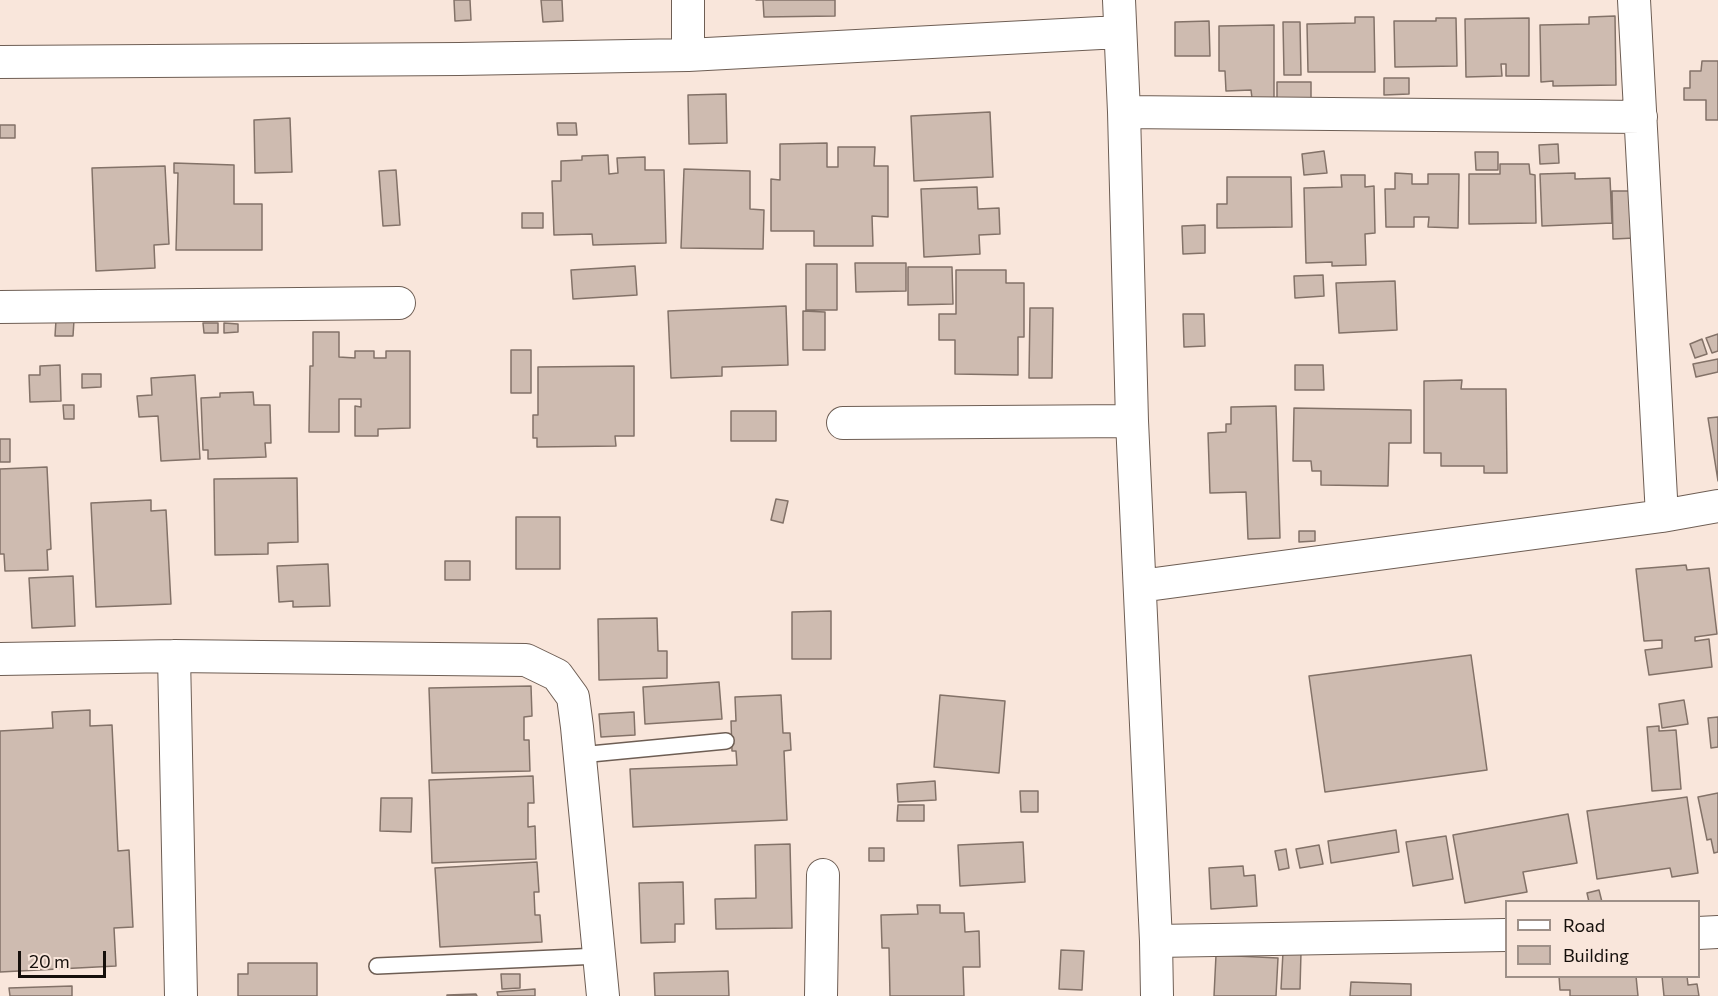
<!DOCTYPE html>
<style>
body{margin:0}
#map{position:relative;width:1718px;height:996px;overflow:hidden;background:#f9e6db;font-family:Commissioner,sans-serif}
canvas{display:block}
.legend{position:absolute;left:1505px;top:900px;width:195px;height:78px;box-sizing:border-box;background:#f9e6db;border:2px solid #9e9088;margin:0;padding:8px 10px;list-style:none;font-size:18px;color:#150f0b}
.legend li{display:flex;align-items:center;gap:12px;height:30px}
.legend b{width:30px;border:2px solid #9e9088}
.scale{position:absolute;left:18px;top:951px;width:88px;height:27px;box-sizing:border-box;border:3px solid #150f0b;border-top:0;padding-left:8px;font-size:18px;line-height:21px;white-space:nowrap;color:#150f0b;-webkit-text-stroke:4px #f9e6db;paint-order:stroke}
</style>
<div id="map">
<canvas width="1718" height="996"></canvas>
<ul class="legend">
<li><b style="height:8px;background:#fff"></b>Road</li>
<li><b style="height:16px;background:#cebbb0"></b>Building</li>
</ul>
<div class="scale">20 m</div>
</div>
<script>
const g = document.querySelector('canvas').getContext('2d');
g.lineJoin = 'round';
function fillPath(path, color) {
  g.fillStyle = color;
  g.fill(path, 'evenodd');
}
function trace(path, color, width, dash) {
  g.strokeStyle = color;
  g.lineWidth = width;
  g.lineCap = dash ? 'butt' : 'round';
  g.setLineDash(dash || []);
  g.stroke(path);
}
const building = new Path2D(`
 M454 0H470L471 20 455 21Z
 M541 0H562L563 21 543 22Z
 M756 0H835V16L764 17 763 0Z
 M1615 16 1616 85 1553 86V81L1541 82 1540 25 1589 24V17Z
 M1355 17H1374L1375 72H1308L1307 24 1355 23Z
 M1436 18H1456L1457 66 1395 67 1394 21H1436Z
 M1529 18V76H1506V64H1501L1502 76 1466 77 1465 19Z
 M1209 21 1210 56H1175V22Z
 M1283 22H1300L1301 75H1284Z
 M1274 25V98H1252L1251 90 1226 91 1225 71H1219V26Z
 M1702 61H1718V120H1706V100H1684V88H1690V71H1701Z
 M1384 78H1409V94L1384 95Z
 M1277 82H1311V99L1277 100Z
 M726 94 727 143 689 144 688 95Z
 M990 112 993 177 914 181 911 116Z
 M290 118 292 172 255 173 254 120Z
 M557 123H576L577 135H558Z
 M0 125H15V138H0Z
 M827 143V167H838V147H875L874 166H888V217L872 216 873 246H814V231H771V179L780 180V144Z
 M1558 144 1559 163 1540 164 1539 145Z
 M1324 151 1327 173 1304 175 1302 154Z
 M1475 152H1498V170H1476Z
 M608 155 609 174 618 173 617 158 645 157V170H664L666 243 593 245 592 234 554 235 552 181H561V161L582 160V156Z
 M174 163 234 165V204H262V250H176L178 173H174Z
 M1500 164H1529L1530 174 1535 175 1536 223 1469 224V174H1500Z
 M165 166 169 244 154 245 155 268 96 271 92 168Z
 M684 169 750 171V209L764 210 763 249 681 248Z
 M396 170 400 225 383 226 379 171Z
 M1395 173 1412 174V184H1428V174H1459L1458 228 1428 227 1429 217H1414V227H1386L1385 189H1395Z
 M1575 173V179L1610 178 1612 223 1542 226 1540 174Z
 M1341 175H1365V187L1374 186 1375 233 1365 234 1366 265 1332 266V262L1306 263 1304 188 1342 187Z
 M1227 177H1291L1292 227 1217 228V204H1227Z
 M977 187 978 209 999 208 1000 234 979 235 980 254 924 257 921 189Z
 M1612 191H1633L1635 238 1613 239Z
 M522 213H543V228H522Z
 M1205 225V253L1183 254 1182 226Z
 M855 263H906V291L856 292Z
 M806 264H837V310H806Z
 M635 266 637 295 573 299 571 270Z
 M908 267H952L953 304 908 305Z
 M956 270H1006V283H1024V337H1018V375L955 374V340H939V314H956Z
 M1323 275 1324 296 1295 298 1294 276Z
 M1395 281 1397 330 1339 333 1336 283Z
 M786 306 788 365 722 367V376L671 378 668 311Z
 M1030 308H1053L1052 378H1029Z
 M803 311 825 312V350H803Z
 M1183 314H1204L1205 346 1184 347Z
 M56 320H74L73 336H55Z
 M203 323H218V333H204Z
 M224 323 238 324V332L224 333Z
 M313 332H339V357L355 358V351H374V358H386V351H410V428L378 429V436H355V406L361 407V399H339V432H309L310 366H313Z
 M1718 334V351L1712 353 1706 338Z
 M1702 339 1707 354 1695 358 1690 344Z
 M511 350H531V393H511Z
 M1718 359V372L1696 377 1693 364Z
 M60 365 61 401 30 402 29 375H40V366Z
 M1295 365H1323L1324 390H1295Z
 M634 366V436H615L616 446 537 447V438H533V415H538V367Z
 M82 374H101V387L82 388Z
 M195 375 200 459 161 461 158 416 139 417 137 396 152 395 151 378Z
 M1462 380 1461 389H1506L1507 473H1484V466H1441V453H1424V381Z
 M253 392 254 405H270L271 443H265L266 457 208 459V450H203L201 398 220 397V393Z
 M63 405H74V419H64Z
 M1276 406 1280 538 1248 539 1246 492 1210 493 1208 433 1226 432V424H1231V407Z
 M1294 408 1411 410V443H1389L1388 486 1321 485V471H1312L1311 461H1293Z
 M731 411H776V441H731Z
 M1718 417V481L1708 418Z
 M0 439H10V462H0Z
 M47 467 51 549 47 550 48 570 5 571 4 554H0V469Z
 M297 478 298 542 268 543V554L215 555 214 479Z
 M776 499 788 501 783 523 771 520Z
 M151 500V511L166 510 171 604 96 607 91 503Z
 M516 517H560V569H516Z
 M1299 531H1315V541L1299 542Z
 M445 561H470V580H445Z
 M328 564 330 606 293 607V601L279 602 277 566Z
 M1686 565 1687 570 1709 568 1717 634 1695 637V641L1709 639 1712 667 1649 675 1645 650 1662 648V640L1644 641 1636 569Z
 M73 576 75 626 32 628 29 578Z
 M831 611V659H792V612Z
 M657 618 658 651H667V678L599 680 598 619Z
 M1471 655 1487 770 1325 792 1309 676Z
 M719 682 722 719 645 724 643 687Z
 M531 686 532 716 524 717V740H529L530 771 432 773 429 688Z
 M781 695 783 733H790L791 750 784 751 787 820 633 827 630 769 737 765 736 751H732L731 721H736L735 697Z
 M940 695 1005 701 999 773 934 767Z
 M1684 700 1688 724 1662 728 1659 704Z
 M90 710V726L112 725 118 851 129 850 133 927 114 928 116 966 0 972V731L53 728 52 712Z
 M634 712 635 735 601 737 599 714Z
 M1718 717V747L1711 748 1708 718Z
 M1659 726V731L1676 730 1681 789 1652 791 1647 727Z
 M533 776 534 803H528V827L535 826 536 859 432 863 429 780Z
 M935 781 936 800 898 802 897 784Z
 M1020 791H1038V812H1021Z
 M1718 793V852L1714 853 1711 839 1707 840 1698 797Z
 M1687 797 1698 873 1672 877 1670 868 1597 879 1587 811Z
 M381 798H412L411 832 380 831Z
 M898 805H924V821H897Z
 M1568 814 1577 863 1523 872 1527 892 1465 903 1453 835Z
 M1396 830 1399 852 1331 863 1328 841Z
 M1446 836 1453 879 1413 886 1406 842Z
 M1023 842 1025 882 960 886 958 845Z
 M790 844 792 928 716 929 715 899 756 898 755 845Z
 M1319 845 1323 864 1300 868 1296 849Z
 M869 848H884V861H869Z
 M1286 849 1289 868 1279 870 1275 851Z
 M537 862 539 892H534L535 915H540L542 942 440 947 435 868Z
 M1243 866 1244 876 1255 875 1257 906 1211 909 1209 868Z
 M683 882 684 924H675V942L641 943 639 883Z
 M1599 890 1602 902H1589L1587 893Z
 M917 905H940V913H964L965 932 979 931 980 967H963L964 996H890L889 948H882L881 915 918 914Z
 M1061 950 1084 951 1082 990 1059 989Z
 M1283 952H1301L1300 989H1281Z
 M1216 955 1278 958 1276 996H1214Z
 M248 963H317V996H238V974H248Z
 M728 971 729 996H655L654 973Z
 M501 974H520V988L502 989Z
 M1559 976H1636L1638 996H1570V990H1560Z
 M1662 976H1687L1688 985 1697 984 1699 996H1664Z
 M1351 982 1411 984V996H1350Z
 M72 986V996H10L9 988Z
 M535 989V996H498L497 992Z
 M476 994 477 996H447V995Z`);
const service = new Path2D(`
 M580 755 726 741
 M377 966 599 956`);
const minor = new Path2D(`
 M1119 0 1124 112 1132 421 1156 941 1157 996
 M1634 0 1662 516
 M688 55V0
 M0 62 459 59 688 55 1119 32
 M1124 112 1641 117
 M0 307 399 303
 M843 423 1132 421
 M1140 586 1662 516 1718 506
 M174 656 181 996
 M0 659 174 656 526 660 557 675 573 697 577 727 603 996
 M1698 933 1718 932
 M1156 941 1506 935
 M821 996 823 875`);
fillPath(building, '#cebbb0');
trace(building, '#837268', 1.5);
trace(service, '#6e5e54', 18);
trace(minor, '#6e5e54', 34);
trace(service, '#fff', 15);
trace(minor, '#fff', 32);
</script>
